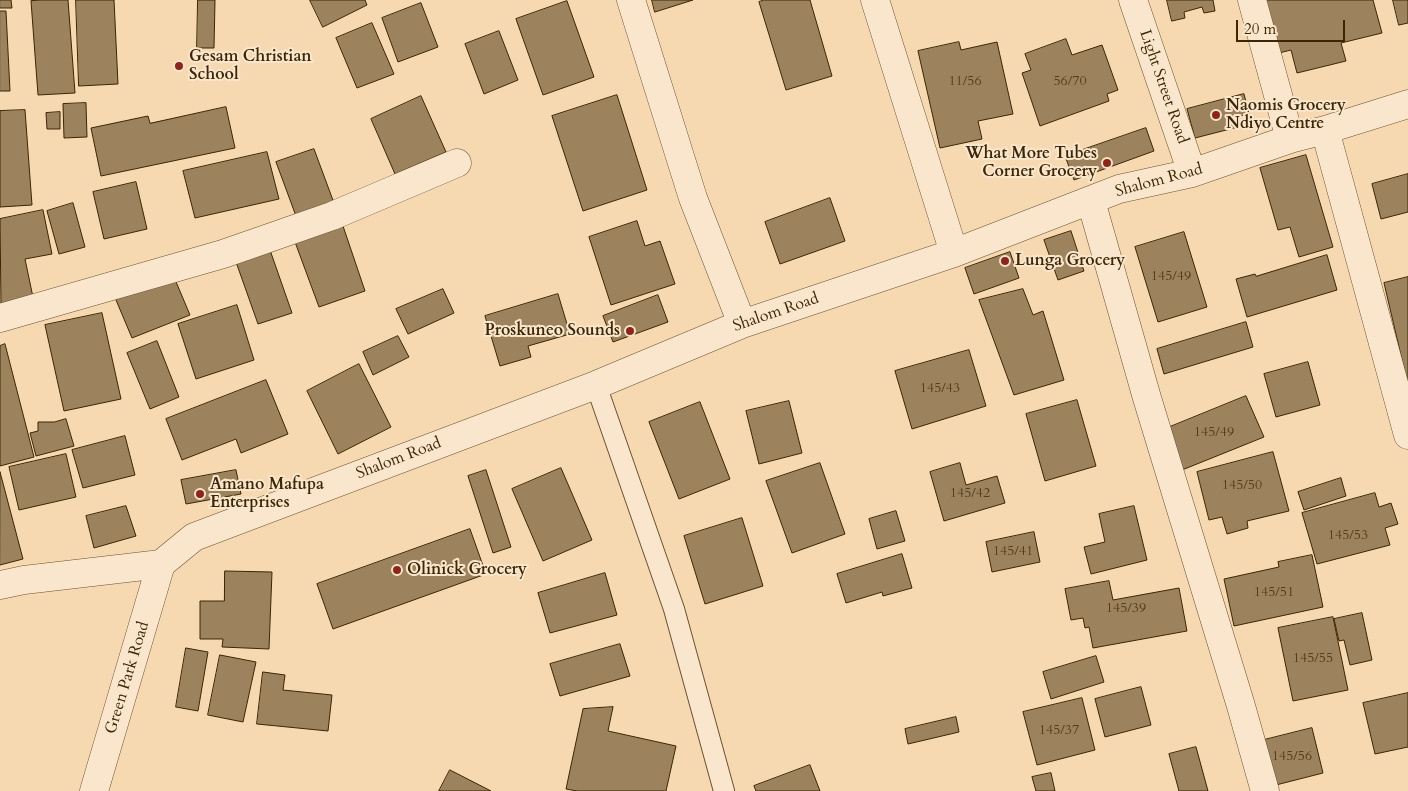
<!DOCTYPE html>
<style>
body{margin:0}
#map{position:relative;width:1408px;height:791px;overflow:hidden;background:#f6d9b0;font-family:Cardo,serif}
canvas{display:block}
.scale{position:absolute;left:1236px;top:20px;width:109px;height:22px;box-sizing:border-box;border:2px solid #3b2605;border-top:0;padding-left:6px;font-size:15px;line-height:18px;white-space:nowrap;color:#3b2605;-webkit-text-stroke:4px #f9e6cc;paint-order:stroke}
</style>
<div id="map">
<canvas width="1408" height="791"></canvas>
<div class="scale">20 m</div>
</div>
<script>
const g = document.querySelector('canvas').getContext('2d');
g.lineJoin = 'round';
function fillPath(path, color) {
  g.fillStyle = color;
  g.fill(path, 'evenodd');
}
function trace(path, color, width, dash) {
  g.strokeStyle = color;
  g.lineWidth = width;
  g.lineCap = dash ? 'butt' : 'round';
  g.setLineDash(dash || []);
  g.stroke(path);
}
function label(font, color, halo, rows, align = 'center') {
  g.font = font + ' Cardo,serif';
  g.lineWidth = 4;
  g.setLineDash([]);
  g.textBaseline = 'middle';
  g.strokeStyle = halo;
  g.fillStyle = color;
  for (const [text, x, y, turn = 0] of rows) {
    g.save();
    g.translate(x, y);
    g.rotate((+turn || 0) * Math.PI / 180);
    g.textAlign = isNaN(turn) ? turn : align;
    if (halo) g.strokeText(text, 0, 0);
    g.fillText(text, 0, 0);
    g.restore();
  }
}
const building = new Path2D(`
 M0 0H11L12 8H0Z
 M43 0H68L75 93 38 95 31 1Z
 M76 0H114L118 84 79 86Z
 M198 0H215L214 48H197Z
 M310 0H365L367 5 323 27Z
 M652 0H693L655 12Z
 M764 0H810L832 76 786 90 759 2Z
 M1167 0H1213L1215 11 1204 13 1202 7 1184 12 1185 18 1172 21Z
 M1265 0H1373L1382 33 1341 43 1346 61 1297 73 1291 50 1279 53Z
 M1393 0H1408V23L1399 25Z
 M567 1 594 77 543 95 516 19Z
 M421 3 438 47 398 62 382 18Z
 M0 11H6L10 91H0Z
 M372 23 394 74 357 88 336 38Z
 M499 31 518 80 484 94 465 44Z
 M1066 39 1072 55 1102 45 1118 90 1107 94 1109 101 1040 126 1022 73 1031 70 1025 54Z
 M959 42 961 50 997 42 1013 114 978 121 982 139 940 148 918 51Z
 M1244 94 1249 114 1236 117 1238 127 1195 138 1187 109Z
 M617 95 647 190 583 211 552 116Z
 M421 96 446 152 395 174 371 119Z
 M86 103 87 137 64 138 63 104Z
 M226 107 235 148 101 176 91 128 148 116 150 123Z
 M25 110 32 205 0 207V111Z
 M60 112V129H47L46 113Z
 M1146 128 1154 151 1074 180 1065 156Z
 M314 149 334 203 296 216 276 162Z
 M267 152 279 199 195 218 183 171Z
 M1306 155 1333 247 1299 257 1290 227 1278 230 1260 168Z
 M1408 174V212L1381 219 1372 184Z
 M136 182 147 229 104 239 93 192Z
 M830 198 845 241 780 264 765 222Z
 M73 203 85 247 59 254 47 211Z
 M43 210 52 254 25 259 34 302 1 308 0 219Z
 M637 221 645 246 660 241 675 284 611 305 589 237Z
 M343 226 365 291 319 307 295 242Z
 M1071 231 1084 271 1058 280 1044 240Z
 M1184 232 1207 307 1158 322 1135 247Z
 M270 250 292 313 258 324 236 262Z
 M1010 252 1019 278 974 294 965 268Z
 M1327 255 1337 290 1247 317 1236 279 1255 274 1256 276Z
 M174 277 190 315 132 338 116 300Z
 M1408 277V381H1407L1384 283Z
 M443 289 454 313 408 334 396 309Z
 M1023 289 1033 315 1043 311 1064 380 1014 395 979 300Z
 M558 294 570 334 528 346 531 357 500 366 485 316Z
 M658 295 668 322 613 342 603 316Z
 M237 305 254 360 196 379 178 324Z
 M102 313 121 399 64 411 45 325Z
 M1246 322 1253 347 1164 374 1157 349Z
 M398 336 409 357 373 375 363 352Z
 M157 341 179 397 150 409 127 353Z
 M5 344 34 457 0 466V346Z
 M969 350 986 406 912 429 895 371Z
 M1308 362 1320 405 1276 417 1264 374Z
 M359 364 391 427 338 454 307 391Z
 M266 380 288 434 241 453 236 439 182 460 166 419Z
 M1246 396 1264 437 1182 470 1165 429Z
 M1077 400 1096 466 1045 481 1026 414Z
 M789 401 802 453 759 464 746 411Z
 M700 402 730 479 679 499 649 422Z
 M66 419 74 446 36 456 30 433 38 431V422H54Z
 M125 436 135 475 83 488 72 450Z
 M1273 452 1289 511 1247 521 1248 528 1227 534 1222 517 1209 520 1197 472Z
 M66 454 76 497 19 510 9 467Z
 M820 463 845 534 792 553 766 481Z
 M960 463 966 485 997 476 1005 503 944 521 930 472Z
 M561 468 592 540 543 561 512 489Z
 M236 470 241 494 186 504 181 480Z
 M486 470 511 547 493 553 468 476Z
 M0 472 23 559 0 565Z
 M1341 478 1346 496 1304 510 1298 492Z
 M1375 493 1379 507 1391 503 1398 524 1385 528 1390 545 1317 564 1302 513Z
 M126 506 136 536 94 548 86 516Z
 M1134 506 1147 560 1091 574 1084 547 1105 542 1099 514Z
 M896 511 905 541 877 549 869 519Z
 M742 518 763 586 705 604 684 536Z
 M470 529 486 574 333 629 317 584Z
 M1034 532 1040 562 992 572 986 542Z
 M902 554 912 588 883 596 882 592 846 603 837 574Z
 M1312 555 1323 607 1234 626 1224 579 1279 567 1278 562Z
 M225 571 272 572 269 649 222 647 223 639H200V601H224Z
 M605 573 617 615 550 633 538 593Z
 M1109 581 1113 600 1179 588 1187 631 1093 648 1089 627 1085 628 1083 618 1071 620 1065 589Z
 M1362 613 1372 660 1350 665 1344 640 1339 641 1334 619Z
 M1333 617 1348 690 1293 701 1278 628Z
 M620 644 630 676 560 696 550 664Z
 M186 648 208 652 198 711 176 707Z
 M220 655 256 662 243 722 208 715Z
 M1096 656 1104 682 1051 699 1043 672Z
 M263 672 285 675 283 690 332 695 328 731 257 724Z
 M1141 687 1151 725 1105 737 1095 699Z
 M1408 693V747L1375 754 1363 703Z
 M1082 698 1095 750 1037 765 1023 712Z
 M613 707 608 731 676 746 666 791H577L566 789 583 709Z
 M956 717 959 732 908 744 905 729Z
 M1312 728 1323 773 1272 786 1260 741Z
 M1196 747 1208 791H1179L1169 754Z
 M810 765 820 791H756L754 786Z
 M450 770 491 791H439Z
 M1051 773 1055 791H1036L1032 777Z`);
const service = new Path2D(`
 M596 385 674 609 724 791`);
const minor = new Path2D(`
 M631 0 693 198 742 324
 M875 0 954 253
 M1133 0 1192 173
 M1252 0 1290 139
 M1325 130 1408 435
 M1091 201 1147 398 1241 706 1265 791
 M0 318 223 254 332 216 457 163
 M161 564 194 537 596 385 742 324 954 253 1119 189 1192 173 1290 139 1325 130 1408 104
 M0 585 24 580 161 564
 M94 791 161 564`);
const markers = [
 [179,66,5,"#8f2418"],
 [1216,115,5,"#8f2418"],
 [1107,163,5,"#8f2418"],
 [1005,261,5,"#8f2418"],
 [630,331,5,"#8f2418"],
 [200,494,5,"#8f2418"],
 [397,570,5,"#8f2418"]
];
const numberNames = [
 ["11/56",965,82],
 ["56/70",1070,82],
 ["145/49",1171,277],
 ["145/43",940,389],
 ["145/49",1214,433],
 ["145/50",1242,486],
 ["145/42",970,494],
 ["145/53",1348,536],
 ["145/41",1013,552],
 ["145/51",1274,593],
 ["145/39",1126,609],
 ["145/55",1313,659],
 ["145/37",1059,731],
 ["145/56",1292,757]
];
const poiNames = [
 ["Gesam Christian",189,57],
 ["School",189,75],
 ["Naomis Grocery",1226,106],
 ["Ndiyo Centre",1226,124],
 ["What More Tubes",1097,154,"right"],
 ["Corner Grocery",1097,172,"right"],
 ["Lunga Grocery",1015,261],
 ["Proskuneo Sounds",620,331,"right"],
 ["Amano Mafupa",210,485],
 ["Enterprises",210,503],
 ["Olinick Grocery",407,570]
];
const streetNames = [
 ["Light Street Road",1163,87,71],
 ["Shalom Road",1159,181,-15],
 ["Shalom Road",776,313,-19],
 ["Shalom Road",399,459,-21],
 ["Green Park Road",128,678,-73]
];
fillPath(building, '#9c835e');
trace(building, '#3b2605', 1);
trace(service, '#6a5330', 22);
trace(minor, '#6a5330', 29);
trace(service, '#f9e6cc', 20);
trace(minor, '#f9e6cc', 28);
for (const [x, y, r, color] of markers) {
  const dot = new Path2D();
  dot.arc(x, y, r, 0, 2 * Math.PI);
  g.fillStyle = color;
  g.fill(dot);
  trace(dot, '#f9e6cc', 2);
}
label('14px', '#533d1b', null, numberNames);
label('bold 16px', '#3b2605', '#f9e6cc', poiNames, 'left');
label('16px', '#3b2605', '#f9e6cc', streetNames);
</script>
